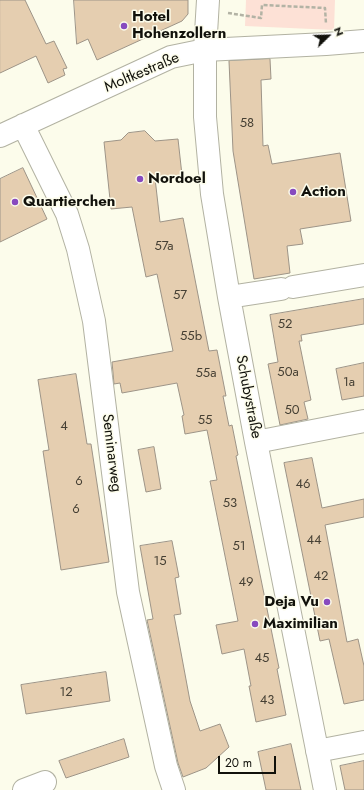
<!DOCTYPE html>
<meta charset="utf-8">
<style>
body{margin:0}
#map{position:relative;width:364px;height:790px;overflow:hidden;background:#fcfceb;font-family:Jost,sans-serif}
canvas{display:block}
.north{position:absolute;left:308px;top:16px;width:40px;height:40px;-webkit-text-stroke:3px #fcfceb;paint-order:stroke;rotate:67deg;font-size:11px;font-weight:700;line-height:16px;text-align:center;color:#11110b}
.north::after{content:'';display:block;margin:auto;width:14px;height:18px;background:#11110b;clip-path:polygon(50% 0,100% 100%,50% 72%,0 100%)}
.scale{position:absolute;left:218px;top:756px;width:58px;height:18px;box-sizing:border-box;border:2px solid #11110b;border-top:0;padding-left:5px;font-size:12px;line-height:14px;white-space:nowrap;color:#11110b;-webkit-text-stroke:3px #fcfceb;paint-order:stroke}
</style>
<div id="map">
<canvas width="364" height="790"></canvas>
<div class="north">N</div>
<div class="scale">20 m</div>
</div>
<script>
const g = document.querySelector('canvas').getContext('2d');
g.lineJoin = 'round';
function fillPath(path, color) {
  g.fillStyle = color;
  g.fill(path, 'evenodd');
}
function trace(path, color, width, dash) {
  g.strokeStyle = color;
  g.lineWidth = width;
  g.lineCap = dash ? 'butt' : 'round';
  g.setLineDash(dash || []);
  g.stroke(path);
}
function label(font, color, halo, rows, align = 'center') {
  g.font = font + ' Jost,sans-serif';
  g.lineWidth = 3;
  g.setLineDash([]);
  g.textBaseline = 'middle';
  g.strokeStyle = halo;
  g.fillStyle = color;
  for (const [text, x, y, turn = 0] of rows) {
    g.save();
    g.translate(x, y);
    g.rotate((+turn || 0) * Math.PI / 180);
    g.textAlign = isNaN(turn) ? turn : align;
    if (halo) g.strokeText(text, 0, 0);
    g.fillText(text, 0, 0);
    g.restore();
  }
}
const green = new Path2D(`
 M246 0H335L334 30 245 26Z`);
const building = new Path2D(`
 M0 0H25L46 44 54 41 67 68 63 69 65 75 48 83 36 56 0 73Z
 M74 0H188V14L182 21 97 60 88 39 77 44Z
 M270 59 271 79 261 80 263 146 268 145 272 164 340 153 351 221 300 229 303 244 287 246 290 273 254 279 233 151 229 61Z
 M145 131 155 141 178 139 182 175 155 178 160 222 183 218 209 351 217 350 226 396H223L229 426 232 425 238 455 236 456 279 668 277 669 286 715 256 722 249 686H251L244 649 222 654 216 625 238 621 210 481 217 480 207 430 185 434 182 416 184 415 177 383 122 393 120 383 114 384 112 362 173 351 157 274 146 277 132 207 111 209 104 142 121 140 128 133Z
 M23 168 47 219 0 242V179Z
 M364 299V324L301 335 302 341H299L311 400 304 402 308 419 280 425 268 364 278 362 270 315Z
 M364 363V396L342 400 336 369Z
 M76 374 87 444H91L109 562 61 570 43 451 49 450 38 380Z
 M154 447 161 489 146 492 138 450Z
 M312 458 322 508 364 499V517L325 525 347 642 358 639 364 666V700L344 704 329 639 320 641 284 463Z
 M172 541 179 577 175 578 181 614 174 615 190 701 200 731 220 724 229 747 206 768 183 777 178 763 147 620 153 619 140 546Z
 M106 672 110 701 26 714 21 685Z
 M124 739 129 757 66 778 59 761Z
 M291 744 301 790H266L258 752Z
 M364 761V790H345L340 766Z`);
const path = new Path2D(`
 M228 13 261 18 262 5 325 8 326 24`);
const minor = new Path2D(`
 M208 0 205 50V117L212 194 229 297 256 442 325 790
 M23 125 67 214 78 249 94 321 128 592 166 766 174 790
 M0 136 171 57 205 50 326 44 364 41
 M293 287 364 275
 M229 297 281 289
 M256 442 364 421
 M317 751 364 742
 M24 790 45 782`);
const markers = [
 [124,26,4,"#874abf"],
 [140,179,4,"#874abf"],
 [293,192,4,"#874abf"],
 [15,202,4,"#874abf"],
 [327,602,4,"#874abf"],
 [255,624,4,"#874abf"]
];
const numberNames = [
 ["58",247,124],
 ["57a",164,247],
 ["57",180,296],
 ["52",285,325],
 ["55b",191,337],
 ["50a",288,373],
 ["55a",206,374],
 ["1a",349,383],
 ["50",292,411],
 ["55",205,421],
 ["4",64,427],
 ["6",79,482],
 ["46",303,485],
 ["53",230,504],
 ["6",76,510],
 ["44",314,541],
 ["51",239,547],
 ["15",160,562],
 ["42",321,577],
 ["49",246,583],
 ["45",262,659],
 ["12",66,693],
 ["43",267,701]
];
const poiNames = [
 ["Hotel",132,17],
 ["Hohenzollern",132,34],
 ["Nordoel",148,179],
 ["Action",301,192],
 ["Quartierchen",23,202],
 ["Deja Vu",319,602,"right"],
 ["Maximilian",263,624]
];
const streetNames = [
 ["Moltkestraße",142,73,-23],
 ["Schubystraße",248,397,79],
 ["Seminarweg",111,453,83]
];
fillPath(green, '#fde1d6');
fillPath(building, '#e5ceb0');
trace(building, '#9d9487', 1);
trace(minor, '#b2b2a2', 24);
trace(path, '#b3b3a5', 2.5, [4, 2]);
trace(minor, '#fff', 22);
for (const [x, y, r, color] of markers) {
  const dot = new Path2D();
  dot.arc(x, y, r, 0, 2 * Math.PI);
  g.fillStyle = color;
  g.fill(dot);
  trace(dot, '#fcfceb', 1.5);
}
label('13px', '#464034', null, numberNames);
label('bold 15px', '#11110b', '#fcfceb', poiNames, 'left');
label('15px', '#11110b', '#fcfceb', streetNames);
</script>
